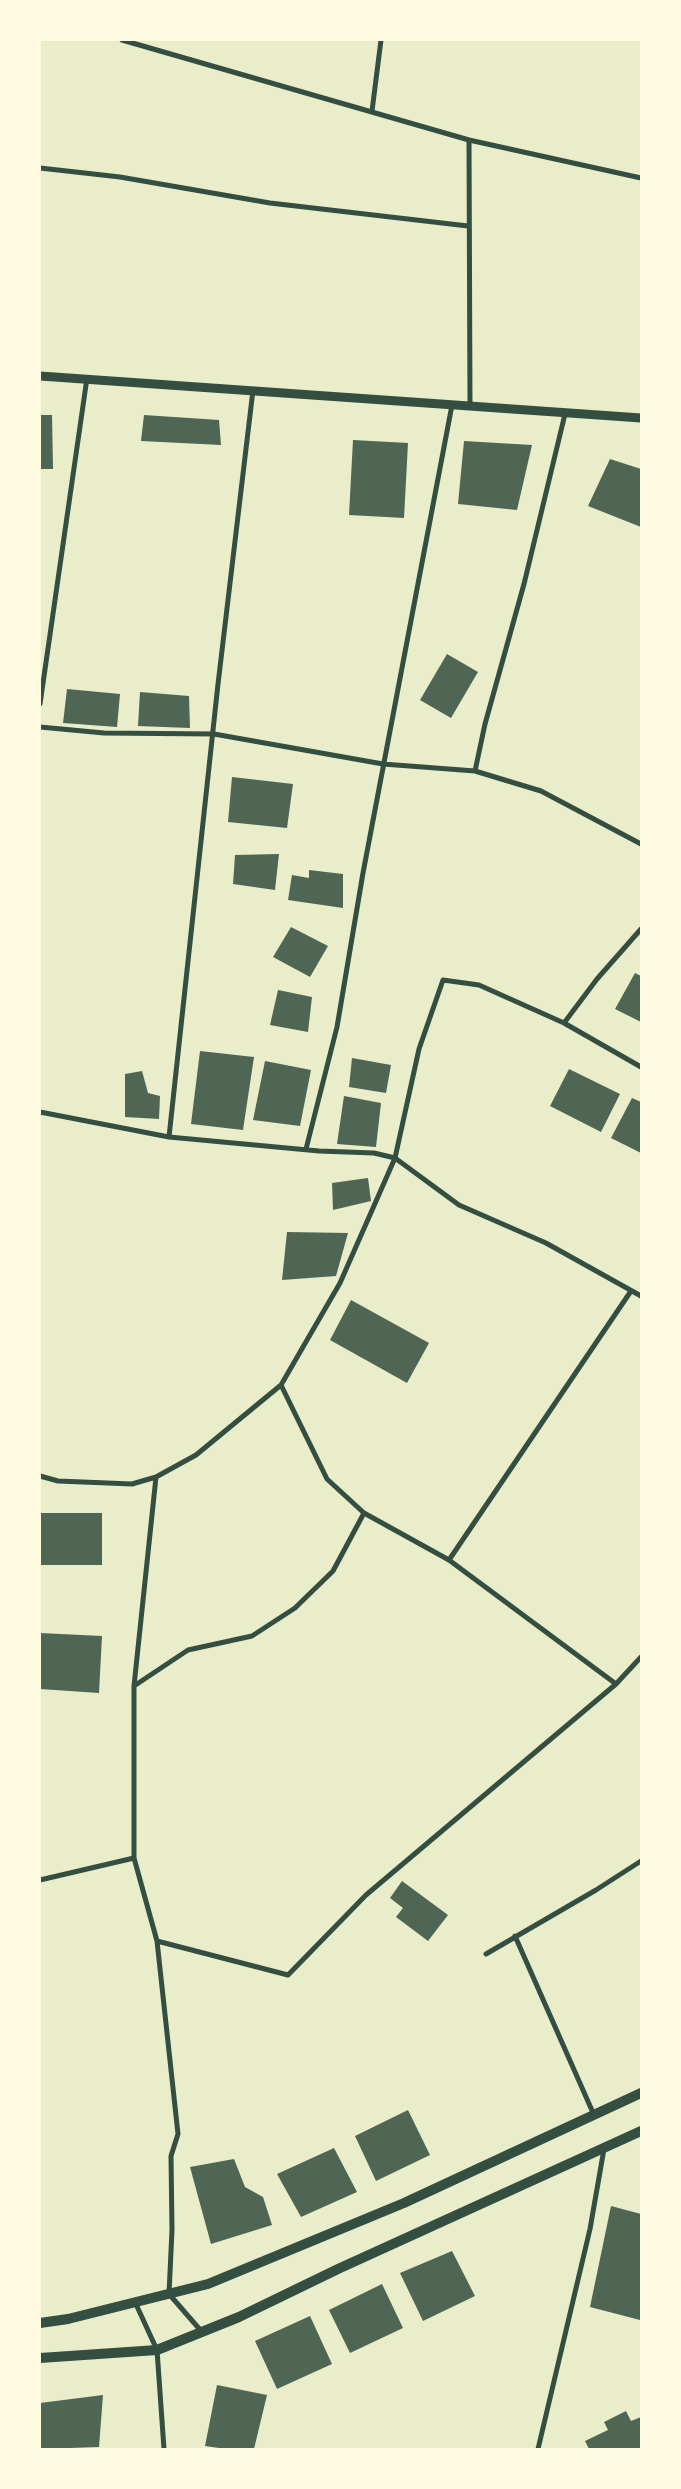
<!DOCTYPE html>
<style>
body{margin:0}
#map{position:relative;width:681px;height:2489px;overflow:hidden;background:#e9edc9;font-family:"Work Sans",sans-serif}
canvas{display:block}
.frame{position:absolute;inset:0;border:41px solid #fefae0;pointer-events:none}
</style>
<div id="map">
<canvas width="681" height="2489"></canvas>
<div class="frame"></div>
</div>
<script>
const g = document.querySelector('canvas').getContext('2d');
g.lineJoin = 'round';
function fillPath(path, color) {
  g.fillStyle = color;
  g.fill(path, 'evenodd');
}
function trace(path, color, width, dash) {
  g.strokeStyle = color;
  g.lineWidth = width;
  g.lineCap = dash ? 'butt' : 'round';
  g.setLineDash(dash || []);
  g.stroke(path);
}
const building = new Path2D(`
 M40 415H52L53 469H40Z
 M144 415 219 420 221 445 141 441Z
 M353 440 408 443 404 518 349 515Z
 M464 441 532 445 517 510 458 504Z
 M610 459 641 469V527L588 506Z
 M447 654 478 672 451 718 420 700Z
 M67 689 120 694 117 727 63 723Z
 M140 692 189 696 190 728 138 726Z
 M232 777 293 784 287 828 228 822Z
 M279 854 275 890 233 884 235 855Z
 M309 870 343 874V908L288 900 292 875 309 878Z
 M291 927 328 946 310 977 273 957Z
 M635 973 641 976V1022L615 1009Z
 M278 990 312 997 308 1032 270 1025Z
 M200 1051 254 1057 243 1130 191 1124Z
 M352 1058 391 1065 386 1093 349 1087Z
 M265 1061 311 1070 300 1126 253 1120Z
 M569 1069 620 1094 601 1132 550 1106Z
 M142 1071 148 1093 160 1096 159 1119 125 1117V1074Z
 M344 1096 381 1103 376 1147 337 1144Z
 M632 1098 641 1102V1153L611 1138Z
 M368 1178 371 1201 333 1210 332 1183Z
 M287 1232 348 1233 336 1276 282 1280Z
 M351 1300 429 1343 407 1383 330 1340Z
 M40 1513H102V1565H40Z
 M40 1633 102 1636 99 1693 40 1689Z
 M402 1881 448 1915 428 1941 396 1917 403 1908 390 1898Z
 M408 2110 430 2155 376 2181 355 2136Z
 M334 2148 357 2192 301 2217 277 2174Z
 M234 2159 245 2187 263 2197 272 2225 211 2244 190 2167Z
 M611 2206 641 2214 640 2320 590 2307Z
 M452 2251 475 2296 423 2321 400 2273Z
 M382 2284 403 2328 350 2353 329 2310Z
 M310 2316 332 2364 277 2389 255 2341Z
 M217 2385 267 2395 254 2449H226L205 2446Z
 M103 2395 99 2447 40 2449V2403Z
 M626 2411 631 2421 641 2417V2449H589L585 2441 608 2430 604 2422Z`);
const minor = new Path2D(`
 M122 40 469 140 641 178
 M372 111 381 40
 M469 140 470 407
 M40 168 120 177 270 203 468 226
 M253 390 218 684 169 1137 319 1151 374 1153 395 1158 459 1205 546 1243 641 1296
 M40 704 87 378
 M40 727 104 733 214 734 383 764 475 771 541 791 641 844
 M475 771 485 724 524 584 565 414
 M564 1023 641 1067
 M40 1112 169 1137
 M306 1149 337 1027 363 873 452 405
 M281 1385 327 1479 364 1513 449 1560 616 1684
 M40 1476 58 1481 132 1484 156 1477 196 1455 281 1385 340 1283 395 1158 419 1049 443 980 479 985 564 1023 597 979 641 929
 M156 1477 134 1686V1858L157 1941 288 1975 366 1895 616 1684 641 1657
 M449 1560 631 1291
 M134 1686 188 1650 252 1636 295 1608 333 1571 364 1513
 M40 1880 134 1858
 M515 1936 594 2115
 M157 1941 178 2134 171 2156 172 2230 169 2294 202 2332
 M486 1954 596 1890 641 1861
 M135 2302 157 2350 164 2449
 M538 2449 590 2229 604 2149`);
const tertiary = new Path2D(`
 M40 376 641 418`);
const secondary = new Path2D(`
 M40 2323 68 2319 208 2284 404 2203 641 2093
 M40 2358 157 2350 239 2317 338 2269 641 2131`);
fillPath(building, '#4f6655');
trace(minor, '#344e41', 5);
trace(tertiary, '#344e41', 9);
trace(secondary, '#344e41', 10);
</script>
